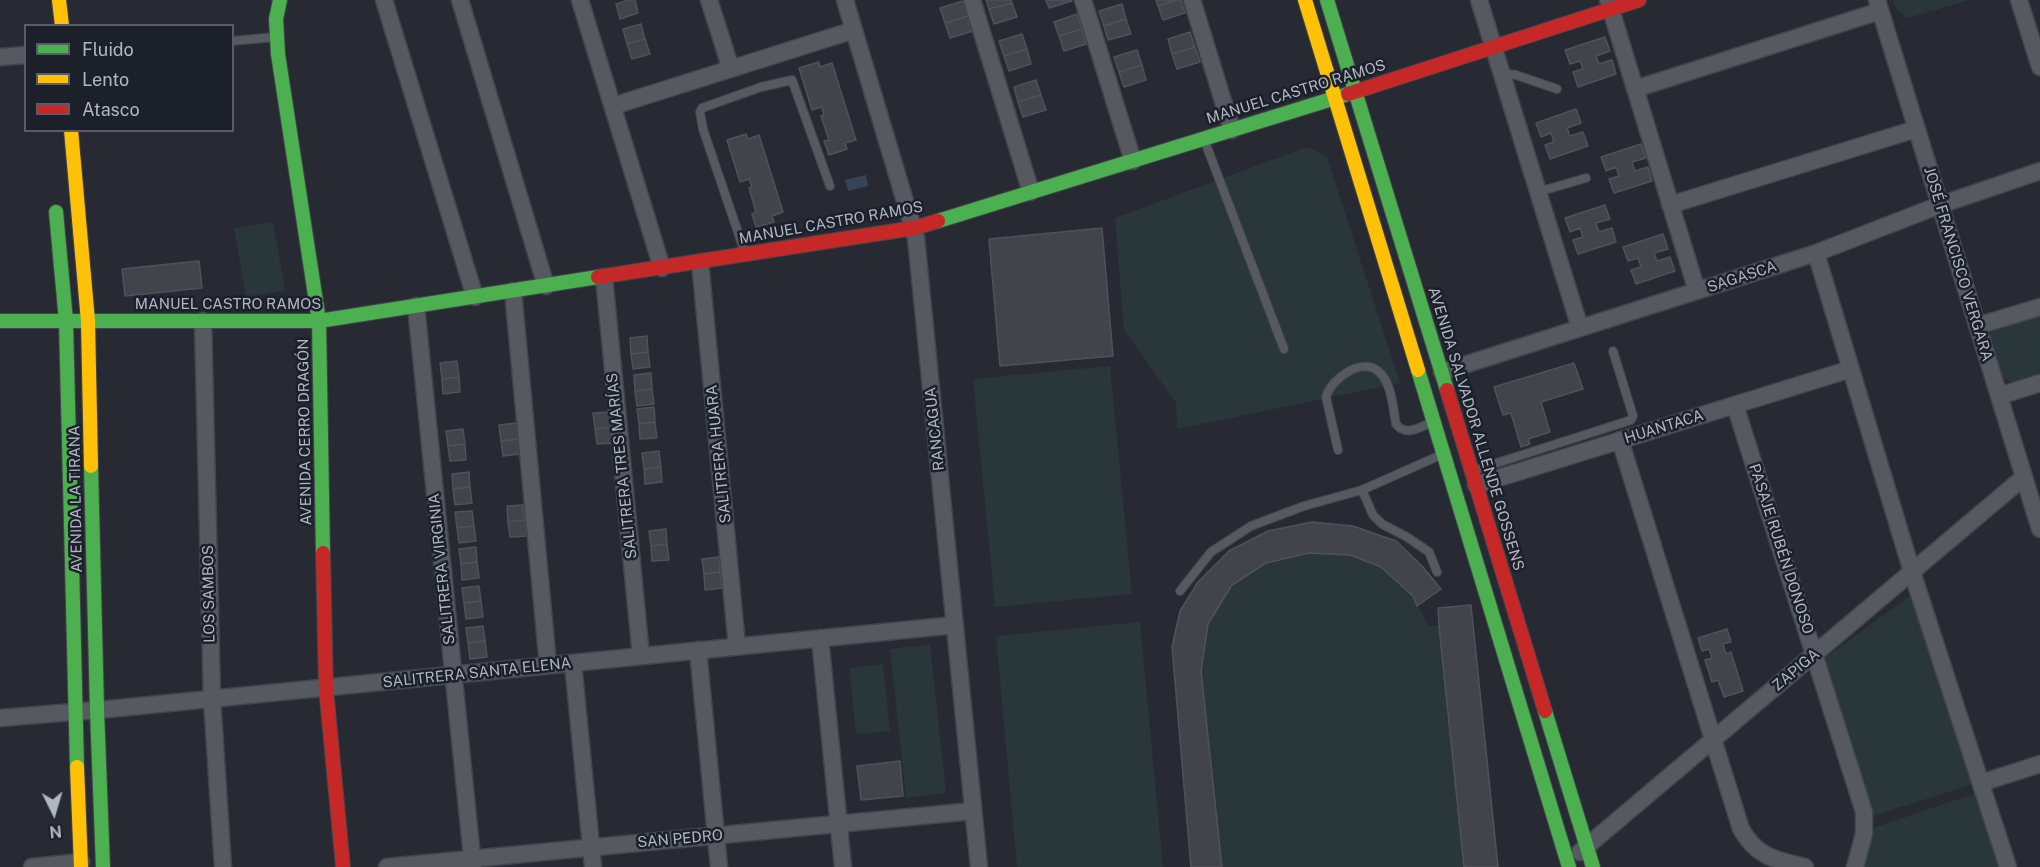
<!DOCTYPE html>
<meta charset="utf-8">
<style>
body{margin:0}
#map{position:relative;width:2040px;height:867px;overflow:hidden;background:#272a32;font-family:"Public Sans",sans-serif}
canvas{display:block}
.legend{position:absolute;left:24px;top:24px;width:210px;height:108px;box-sizing:border-box;background:#1c202b;border:2px solid #585c68;margin:0;padding:8px 10px;list-style:none;font-size:18px;color:#b1b6c3}
.legend li{display:flex;align-items:center;gap:12px;height:30px}
.legend b{width:30px;border:2px solid #585c68}
.north{position:absolute;left:24px;top:783px;width:60px;height:60px;-webkit-text-stroke:4px #1c202b;paint-order:stroke;rotate:175deg;font-size:16px;font-weight:700;line-height:24px;text-align:center;color:#b1b6c3}
.north::after{content:'';display:block;margin:auto;width:21px;height:27px;background:#b1b6c3;clip-path:polygon(50% 0,100% 100%,50% 72%,0 100%)}
</style>
<div id="map">
<canvas width="2040" height="867"></canvas>
<ul class="legend">
<li><b style="height:8px;background:#4caf50"></b>Fluido</li>
<li><b style="height:8px;background:#ffc107"></b>Lento</li>
<li><b style="height:8px;background:#c62828"></b>Atasco</li>
</ul>
<div class="north">N</div>
</div>
<script>
const g = document.querySelector('canvas').getContext('2d');
g.lineJoin = 'round';
function fillPath(path, color) {
  g.fillStyle = color;
  g.fill(path, 'evenodd');
}
function trace(path, color, width, dash) {
  g.strokeStyle = color;
  g.lineWidth = width;
  g.lineCap = dash ? 'butt' : 'round';
  g.setLineDash(dash || []);
  g.stroke(path);
}
function label(font, color, halo, rows, align = 'center') {
  g.font = font + ' "Public Sans",sans-serif';
  g.lineWidth = 5;
  g.setLineDash([]);
  g.textBaseline = 'middle';
  g.strokeStyle = halo;
  g.fillStyle = color;
  for (const [text, x, y, turn = 0] of rows) {
    g.save();
    g.translate(x, y);
    g.rotate((+turn || 0) * Math.PI / 180);
    g.textAlign = isNaN(turn) ? turn : align;
    if (halo) g.strokeText(text, 0, 0);
    g.fillText(text, 0, 0);
    g.restore();
  }
}
const green = new Path2D(`
 M1893 0H1969L1908 18 1896 9Z
 M1307 147 1327 157 1400 383 1177 429 1176 403 1124 330 1115 218Z
 M273 222 285 290 246 297 234 228Z
 M2040 314V376L2013 383 2002 377 1990 341 1989 336 1993 329Z
 M1110 366 1132 594 995 607 973 379Z
 M1396 541 1422 566 1441 589 1418 606 1429 626H1439L1438 608 1471 605 1498 867H1191L1172 647 1180 611 1198 582 1229 551Z
 M1911 595 1973 784 1870 817 1822 660Z
 M1140 622 1163 867H1017L996 636Z
 M930 645 946 793 906 798 890 649Z
 M883 664 890 731 856 734 849 668Z
 M1979 792 2003 867H1861L1870 829Z`);
const water = new Path2D(`
 M866 175 868 186 848 191 845 180Z`);
const building = new Path2D(`
 M629 0H635L638 13 620 19 616 4Z
 M986 0H1011L1012 3 989 9Z
 M1046 0H1071L1072 1 1049 8Z
 M1156 0H1176L1158 6Z
 M1176 0H1181L1185 13 1163 20 1158 6Z
 M963 1 968 16 945 23 940 8Z
 M1012 3 1017 17 994 24 989 9Z
 M1122 4 1126 19 1104 26 1099 11Z
 M1077 14 1082 29 1059 36 1054 22Z
 M968 16 973 31 950 38 945 23Z
 M1126 19 1131 34 1108 40 1104 26Z
 M641 24 645 39 627 44 623 29Z
 M1082 29 1086 44 1064 51 1059 36Z
 M1190 32 1195 47 1172 54 1168 39Z
 M1022 34 1027 49 1004 56 999 41Z
 M1605 37 1610 51 1596 56 1599 64 1612 60 1616 74 1578 87 1573 72 1583 69 1580 61 1570 64 1565 50Z
 M645 39 650 54 632 59 627 44Z
 M1195 47 1200 62 1177 69 1172 54Z
 M1027 49 1031 64 1009 71 1004 56Z
 M1137 50 1142 65 1119 72 1114 57Z
 M819 62 820 67 832 63 856 140 845 143 847 149 829 155 824 141 829 140 821 116 824 115 822 107 812 110 799 68Z
 M1142 65 1146 80 1124 87 1119 72Z
 M1036 80 1041 95 1018 102 1014 87Z
 M1041 95 1046 110 1023 117 1018 102Z
 M1576 109 1581 123 1567 128 1570 136 1583 132 1588 146 1550 159 1545 145 1554 142 1551 133 1541 137 1536 123Z
 M746 134 748 139 759 135 783 212 772 216 774 222 756 227 752 214 756 212 749 188 752 187 749 179 740 182 727 140Z
 M1641 144 1646 158 1632 162 1635 171 1648 167 1652 181 1614 193 1609 179 1619 176 1616 167 1606 171 1601 157Z
 M1605 205 1610 219 1596 223 1599 232 1612 228 1616 242 1578 254 1573 240 1583 237 1580 228 1570 232 1565 218Z
 M1102 228 1113 356 1000 366 989 239Z
 M1663 234 1668 249 1654 253 1657 261 1670 257 1675 271 1636 284 1631 270 1641 267 1638 258 1628 261 1623 247Z
 M199 261 202 288 125 296 122 269Z
 M647 336 648 352 631 354 630 338Z
 M648 352 650 367 633 369 631 354Z
 M457 361 459 377 442 379 440 363Z
 M1574 363 1583 389 1541 402 1550 432 1528 439 1530 444 1521 447 1511 413 1503 415 1494 387Z
 M651 373 652 389 635 391 634 375Z
 M459 377 460 392 443 394 442 379Z
 M652 389 654 404 637 406 635 391Z
 M654 407 655 422 639 424 637 409Z
 M610 412 612 427 595 429 593 413Z
 M655 422 657 438 640 439 639 424Z
 M516 423 518 439 501 441 499 425Z
 M612 427 614 443 597 444 595 429Z
 M463 429 465 444 448 446 446 431Z
 M518 439 520 454 503 456 501 441Z
 M465 444 466 460 450 461 448 446Z
 M659 451 661 467 644 469 642 453Z
 M661 467 662 482 645 484 644 469Z
 M469 472 470 487 453 489 452 474Z
 M470 487 472 503 455 505 453 489Z
 M523 505 525 520 508 522 507 506Z
 M472 511 474 526 457 528 455 512Z
 M525 520 527 536 510 537 508 522Z
 M1312 522 1353 526 1396 541 1422 566 1441 589 1417 606 1413 596 1381 567 1350 555 1309 553 1266 563 1232 585 1208 624 1201 671 1222 867H1191L1172 647 1180 611 1198 582 1229 551 1268 531Z
 M474 526 476 541 459 543 457 528Z
 M666 529 667 544 651 546 649 531Z
 M667 544 669 560 652 561 651 546Z
 M476 547 477 562 461 564 459 549Z
 M719 557 720 572 704 574 702 559Z
 M477 562 479 578 462 580 461 564Z
 M720 572 722 588 705 590 704 574Z
 M479 586 481 601 464 603 462 588Z
 M481 601 483 617 466 619 464 603Z
 M1471 605 1498 867H1464L1439 626 1438 608Z
 M483 626 485 641 468 643 466 628Z
 M1727 629 1731 642 1723 644 1726 654 1731 652 1743 691 1724 697 1718 680 1712 682 1705 660 1712 658 1709 649 1702 651 1698 638Z
 M485 641 487 657 470 659 468 643Z
 M900 761 903 796 861 800 857 766Z`);
const lane = new Path2D(`
 M232 41 275 37
 M1502 73 1516 75 1557 89
 M1205 142 1284 349
 M1538 192 1586 178
 M745 253 703 129 700 112 702 108 761 87 792 80 830 186
 M1338 450 1326 397C1331 379 1361 357 1378 371 1392 382 1393 409 1396 424 1405 437 1421 427 1432 422
 M1472 471 1631 420 1633 416 1613 351
 M1362 490 1373 515 1382 524 1407 537 1429 552 1437 572
 M1180 591 1211 552 1251 526 1304 506 1362 490 1443 454`);
const street = new Path2D(`
 M384 0 475 297
 M460 0 546 286
 M580 0 662 268
 M709 0 731 69
 M845 0 916 238 979 867
 M972 0 1031 192
 M1083 0 1133 161
 M1192 0 1232 130
 M1479 0 1580 328
 M1608 0 1697 291
 M1877 0 2040 529
 M2019 0 2040 67
 M0 57 26 55
 M1635 89 1880 11
 M613 106 854 30
 M1670 205 1916 129
 M1816 253 1912 572 2008 867
 M700 262 737 646
 M604 277 641 656
 M513 291 548 665
 M416 306 473 867
 M203 321 212 699 223 867
 M1977 326 2040 307
 M1442 372 1816 253 1940 205 2040 171
 M1999 396 2040 383
 M1735 405 1864 812V834L1855 867
 M1620 440 1741 829C1757 857 1775 860 1805 867
 M1476 485 1851 369
 M820 638 843 867
 M698 650 719 867
 M573 663 593 867
 M0 718 109 709 955 625
 M1981 783 2040 764
 M1580 852 2024 477
 M32 867 81 862
 M387 867 973 811`);
const fast = new Path2D(`
 M280 0 276 19 278 54 319 321 323 553
 M1327 0 1447 390
 M56 212 66 321 77 767
 M938 221 1348 94
 M0 321H319L598 277
 M1418 370 1569 867
 M91 466 97 710 103 867
 M1545 711 1593 867`);
const slow = new Path2D(`
 M59 0 62 26
 M1305 0 1418 370
 M71 130 88 321 91 466
 M77 767 81 867`);
const jam = new Path2D(`
 M1348 94 1639 0
 M598 277 914 228 938 221
 M1447 390 1545 711
 M323 553 326 688 343 867`);
const streetNames = [
 ["MANUEL CASTRO RAMOS",1296,92,-17],
 ["MANUEL CASTRO RAMOS",831,223,-10],
 ["JOSÉ FRANCISCO VERGARA",1958,264,73],
 ["SAGASCA",1742,277,-18],
 ["MANUEL CASTRO RAMOS",228,304],
 ["HUANTACA",1664,427,-17],
 ["RANCAGUA",935,429,-96],
 ["AVENIDA SALVADOR ALLENDE GOSSENS",1476,429,73],
 ["AVENIDA CERRO DRAGÓN",305,432,-91],
 ["SALITRERA HUARA",719,454,-96],
 ["SALITRERA TRES MARÍAS",622,466,-96],
 ["AVENIDA LA TIRANA",76,499,-91],
 ["PASAJE RUBÉN DONOSO",1781,549,72],
 ["SALITRERA VIRGINIA",442,569,-96],
 ["LOS SAMBOS",209,594,-91],
 ["ZAPIGA",1796,670,-40],
 ["SALITRERA SANTA ELENA",477,673,-6],
 ["SAN PEDRO",680,839,-5]
];
fillPath(green, '#29373a');
fillPath(water, '#38435a');
fillPath(building, '#41444b');
trace(building, '#4f5259', 1.5);
trace(lane, '#42454b', 10);
trace(street, '#42454b', 19);
trace(fast, '#42454b', 16);
trace(slow, '#42454b', 16);
trace(jam, '#42454b', 16);
trace(lane, '#575960', 8);
trace(street, '#575960', 16);
trace(fast, '#4caf50', 14);
trace(slow, '#ffc107', 14);
trace(jam, '#c62828', 14);
label('15px', '#b1b6c3', '#1c202b', streetNames);
</script>
